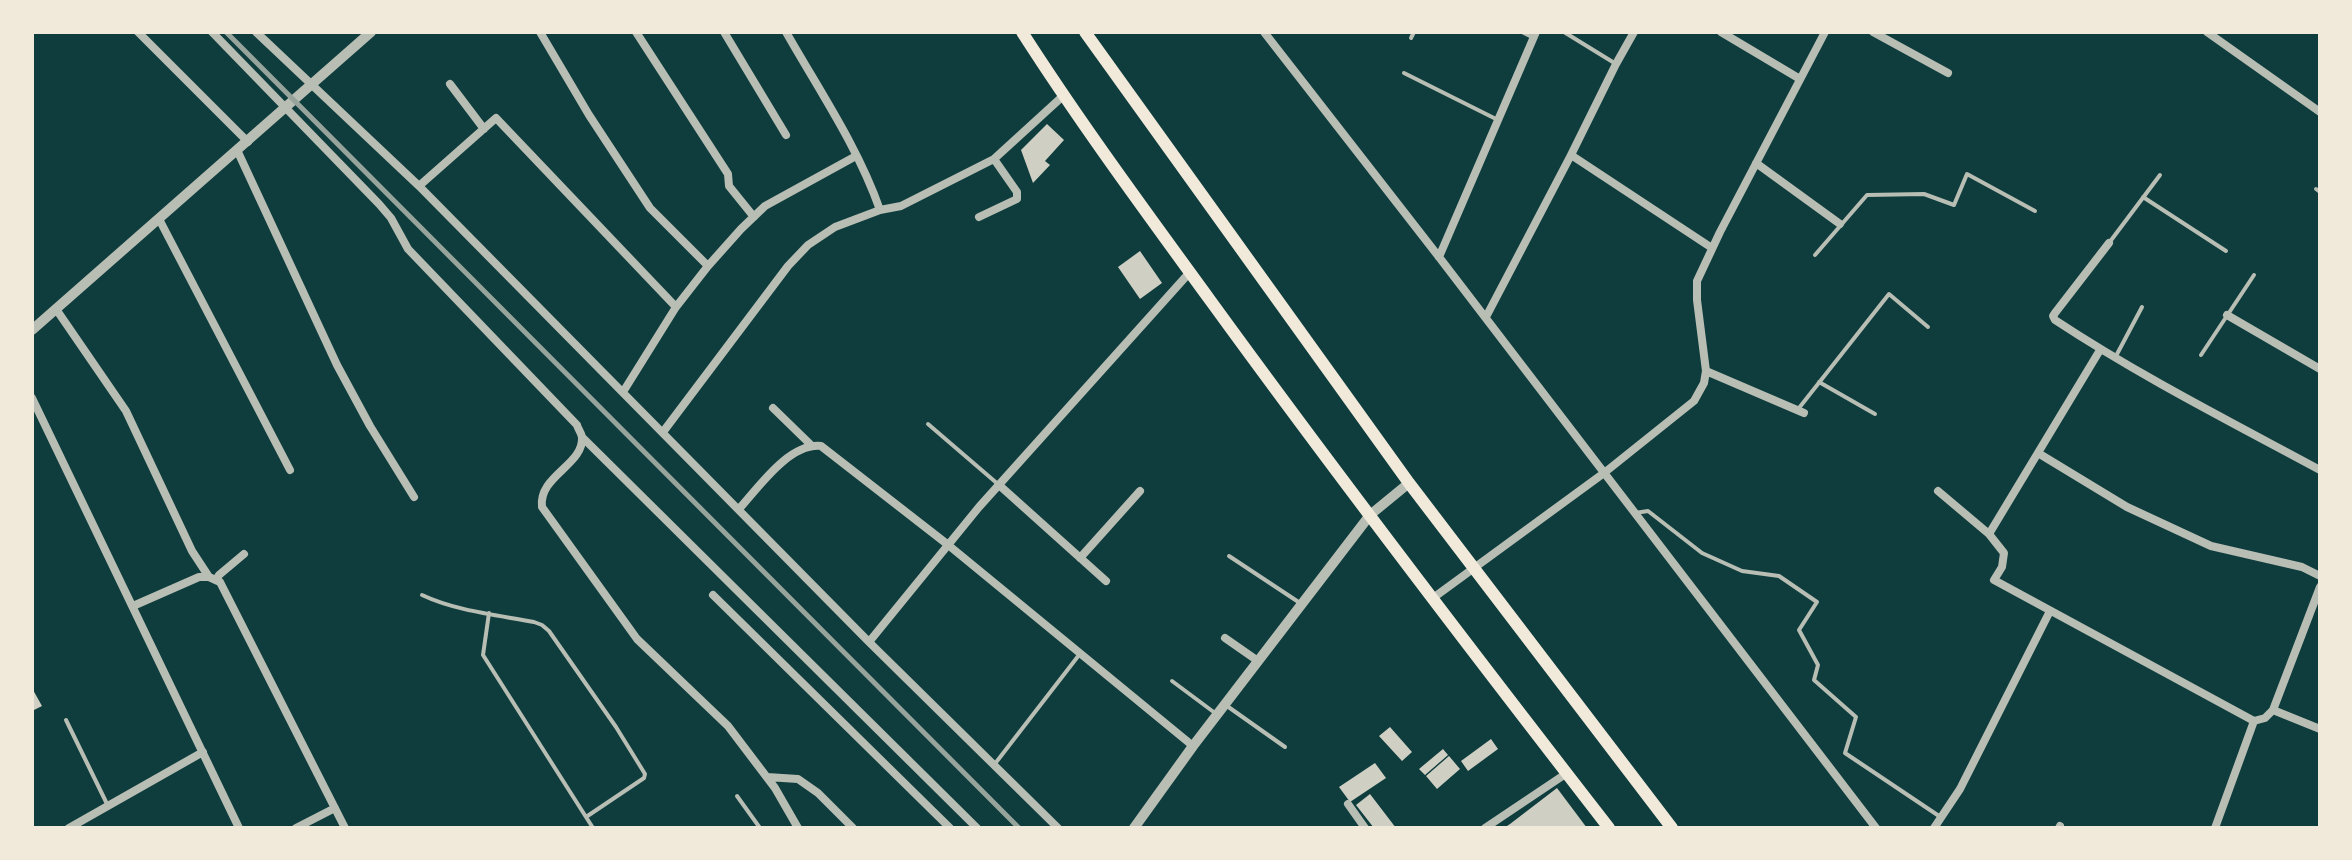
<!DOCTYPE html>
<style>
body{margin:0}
#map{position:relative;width:2352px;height:860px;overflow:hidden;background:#0f3d3e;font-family:"Public Sans",sans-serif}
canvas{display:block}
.frame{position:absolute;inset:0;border:34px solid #f1e9da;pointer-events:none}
</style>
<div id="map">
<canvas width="2352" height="860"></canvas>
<div class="frame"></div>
</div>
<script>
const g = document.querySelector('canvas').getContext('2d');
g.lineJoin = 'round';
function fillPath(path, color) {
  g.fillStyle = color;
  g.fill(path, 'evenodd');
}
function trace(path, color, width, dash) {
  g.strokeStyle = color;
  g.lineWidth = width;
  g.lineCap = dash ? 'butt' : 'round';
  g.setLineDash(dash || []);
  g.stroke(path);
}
const building = new Path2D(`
 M1047 124 1064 140 1045 161 1050 165 1033 183 1021 150Z
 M1140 251 1162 283 1140 299 1118 267Z
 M32 688 42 706 32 711Z
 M1390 727 1412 752 1402 761 1379 736Z
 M1491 739 1498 749 1468 771 1461 761Z
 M1443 749 1448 755 1425 775 1419 769Z
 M1449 756 1460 769 1437 789 1426 776Z
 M1375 763 1386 778 1350 802 1339 787Z
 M1557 788 1587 828H1504L1510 824Z
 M1370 794 1396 828H1374L1356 805Z`);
const service = new Path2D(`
 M1522 32 1532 37
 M1564 32 1616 64
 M1411 38 1414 32
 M1404 73 1496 119
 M2316 189 2320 192
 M2143 197 2226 251
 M2109 243 2160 175
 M1815 255 1867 195 1924 194 1954 205 1967 174 2035 211
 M2201 355 2254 275
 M2116 356 2142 307
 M1819 382 1875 414
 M1799 408 1889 294 1928 327
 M928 424 999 485
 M1635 513 1648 511 1702 553 1742 571 1779 576 1817 602 1799 630 1818 665 1814 680 1856 717 1845 753 1939 816
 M1229 556 1300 603
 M422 595C456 611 497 615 534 622L542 625 549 631 616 727 645 774 644 778 586 817
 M489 613 483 655 593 828
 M1172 681 1215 713
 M1227 706 1285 747
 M66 720 108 806
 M994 765 1079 655
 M737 796 760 828`);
const minor = new Path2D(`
 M138 32 248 142
 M212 32 379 204 391 218 408 249 577 425C578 429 581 432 582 437 584 465 538 476 542 507L637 639 728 726 775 788 798 828
 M256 32 419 186 869 642 1058 828
 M540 32 589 115 650 208 708 266
 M636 32 728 174 729 186 754 217
 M724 32 786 135
 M786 32C819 90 858 147 880 210
 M1264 32 1439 257 1876 828
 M1721 32 1800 79
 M1873 32 1948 73
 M2207 32 2320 112
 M450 84 484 129
 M237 150 337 365 370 426 414 497
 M1571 155 1712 248
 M1756 163 1840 224
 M419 186 496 118 676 307
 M979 217 1017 199V192L994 159
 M159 219 290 470
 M2109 243 2055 313 2053 316 2055 320C2140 376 2231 422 2320 470
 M1439 257 1536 32
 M56 309 126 411 192 551 209 577
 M2227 315 2320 369
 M1486 317 1571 155 1616 64 1634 32
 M1706 371 1804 413
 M623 392 676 307 708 266 741 229 765 206 856 156
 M32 398 239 828
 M773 408 811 445
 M663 432 788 266 808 245 835 227 880 210 901 206 994 159 1063 96
 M582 437 977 828
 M2038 453 2127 507 2211 546 2302 567 2320 576
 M999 485 1106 581
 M1938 491 1989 534 2004 553 2002 567 1994 580 2254 721
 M739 509C759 487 789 443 821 446L947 544 1193 746
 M1989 534 2100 350
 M1080 558 1140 491
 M216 580 219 575 244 554
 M713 595 950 828
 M1433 598 1604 473 1694 401 1704 383 1706 371 1697 300V281L1720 232 1825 32
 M133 606 199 577H209L220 582 345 828
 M1225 638 1258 661
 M869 642 979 507 1190 272
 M2273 710 2320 729
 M767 777 798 779 818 793 853 828
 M1348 804 1365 828
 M69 828 203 752
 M296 828 335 808
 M1485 828 1567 773
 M1934 828 1960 789 2050 611
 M2059 828 2060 826
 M2215 828 2254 721 2265 718 2273 710 2320 587`);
const tertiary = new Path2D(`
 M32 330 371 32
 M1134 828 1193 746 1370 515 1409 483`);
const primary = new Path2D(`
 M1022 32C1081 124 1146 212 1210 300 1340 479 1474 654 1609 828
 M1085 32 1409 483 1672 828`);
const rail = new Path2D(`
 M226 32 1019 828`);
fillPath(building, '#cfcfc3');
trace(service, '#b8beb3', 4);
trace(minor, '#b8beb3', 8);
trace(tertiary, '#b8beb3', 10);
trace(primary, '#f1e9da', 12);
trace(rail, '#97a49c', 5);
</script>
